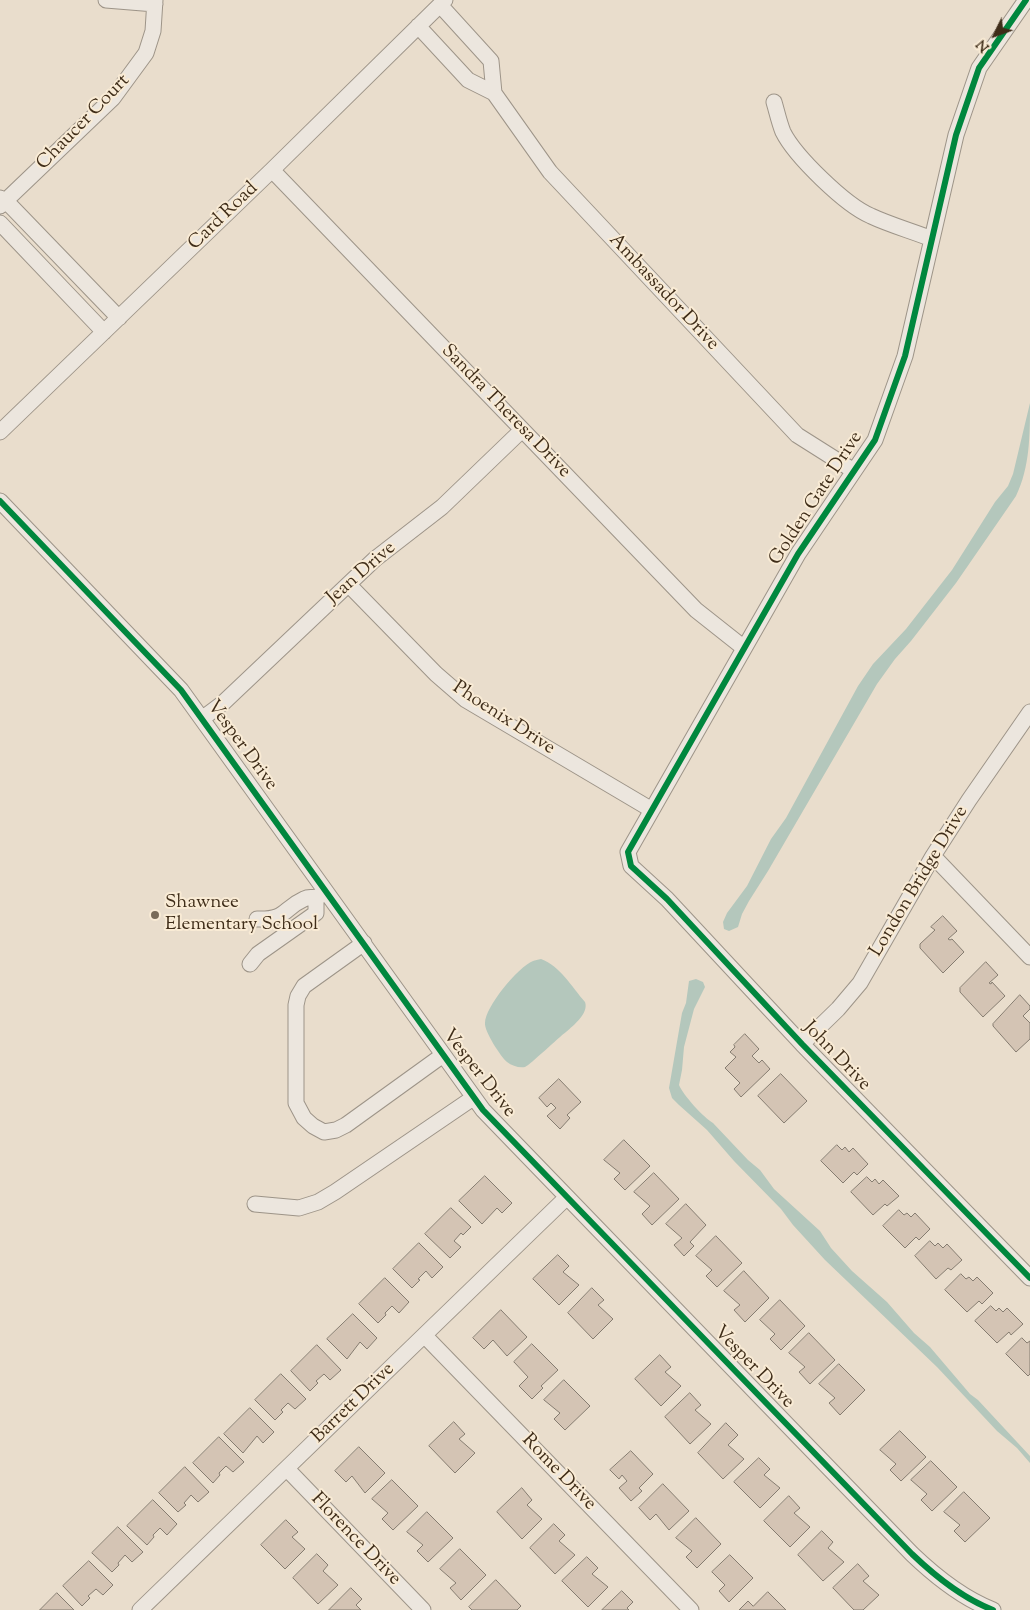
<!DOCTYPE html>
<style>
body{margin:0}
#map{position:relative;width:1030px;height:1610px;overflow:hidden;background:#e9ddcc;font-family:"Sorts Mill Goudy",serif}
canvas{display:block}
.north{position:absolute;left:970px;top:10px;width:50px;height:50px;-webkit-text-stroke:4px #f9ebd5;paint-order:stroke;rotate:228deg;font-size:14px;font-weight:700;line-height:20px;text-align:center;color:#3f2d19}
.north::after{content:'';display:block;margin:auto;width:18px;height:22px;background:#3f2d19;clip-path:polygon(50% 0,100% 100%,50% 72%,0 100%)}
</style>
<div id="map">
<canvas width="1030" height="1610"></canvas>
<div class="north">N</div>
</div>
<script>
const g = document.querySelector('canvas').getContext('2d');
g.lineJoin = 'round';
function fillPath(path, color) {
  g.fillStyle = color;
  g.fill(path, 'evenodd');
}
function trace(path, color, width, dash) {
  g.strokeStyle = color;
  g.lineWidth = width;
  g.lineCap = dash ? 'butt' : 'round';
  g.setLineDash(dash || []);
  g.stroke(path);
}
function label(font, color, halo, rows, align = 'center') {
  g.font = font + ' "Sorts Mill Goudy",serif';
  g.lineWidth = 4;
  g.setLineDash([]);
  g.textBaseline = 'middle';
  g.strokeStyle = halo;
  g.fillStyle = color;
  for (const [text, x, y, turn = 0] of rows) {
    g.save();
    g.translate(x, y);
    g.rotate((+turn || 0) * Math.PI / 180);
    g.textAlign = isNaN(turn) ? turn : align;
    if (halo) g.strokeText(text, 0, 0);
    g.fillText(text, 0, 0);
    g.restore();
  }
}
const water = new Path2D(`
 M1030 403C1030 435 1030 467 1016 496L956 583 911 641 895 659 877 684 768 871 749 901 742 914 738 927 729 931 724 929 723 922 727 913 747 886 771 839 786 818 858 686 873 664 906 629 952 570 995 502 1008 486 1013 474Z
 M541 959C560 966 572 987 585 1002 589 1013 574 1025 566 1032 559 1037 530 1065 525 1067 519 1068 512 1066 507 1062 501 1057 484 1031 485 1023 485 1007 518 967 533 961 535 960 538 960 541 959Z
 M696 979 703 982 705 987 694 1009 684 1047 682 1070 679 1085C683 1095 704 1118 713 1123L748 1160 760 1170 774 1189 820 1231 831 1248 852 1271 887 1302 914 1333 930 1347 970 1394 978 1400 1030 1456V1463L1017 1448 997 1431 937 1367 825 1260 793 1225 781 1209 734 1161 707 1130 679 1105 672 1098 669 1088 682 1013 686 1003 689 981Z`);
const building = new Path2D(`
 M943 916 957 931 948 939 950 940 952 939 964 952 943 973 920 948V944L935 930 931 927Z
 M986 962 998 975 989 983 991 984 992 982 1005 996 983 1017 960 992V988Z
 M1020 995 1030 1006V1009L1023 1016 1030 1023V1039L1016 1052 993 1026V1024Z
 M745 1034 759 1049 752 1056 759 1063 762 1060 770 1069 741 1097 734 1089 740 1083 725 1068 736 1057 730 1052 735 1047 734 1045Z
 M781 1074 807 1101 784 1123 758 1096Z
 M559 1079 581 1102 567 1115 570 1118 560 1129 547 1116 556 1108 551 1103 547 1107 539 1098Z
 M624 1140 650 1166 625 1190 614 1179 620 1173 604 1160Z
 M837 1145 842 1150 845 1147 849 1152 853 1148 868 1164 857 1175 854 1172 843 1183 821 1161Z
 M654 1173 679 1199 652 1225 642 1214 650 1206 634 1192Z
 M485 1176 512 1203 502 1213 497 1208 482 1224 459 1201Z
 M867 1177 872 1182 875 1179 879 1184 883 1180 899 1196 887 1206 885 1204 873 1215 851 1192Z
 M686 1204 706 1225 690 1242 694 1246 684 1256 674 1245 682 1238 666 1224Z
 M451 1208 471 1227 463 1235 461 1233 454 1241 461 1247 450 1258 425 1234Z
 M899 1210 904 1215 907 1213 911 1217 915 1213 930 1229 919 1240 916 1237 905 1248 883 1226Z
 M716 1236 742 1263 717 1287 706 1276 712 1270 696 1256Z
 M930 1241 935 1246 938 1243 943 1248 947 1244 962 1260 951 1270 948 1268 936 1279 915 1256Z
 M419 1243 443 1267 432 1278 426 1271 418 1279 420 1280 412 1288 393 1269Z
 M558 1255 569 1266 563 1272 579 1285 559 1305 533 1279Z
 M744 1271 769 1298 745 1322 734 1310 740 1305 724 1291Z
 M961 1274 966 1279 969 1277 973 1281 977 1277 993 1293 982 1304 979 1301 967 1312 945 1290Z
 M385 1278 409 1302 399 1313 392 1306 385 1313 386 1315 378 1323 359 1304Z
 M592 1288 604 1300 598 1305 613 1319 593 1339 568 1313Z
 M780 1300 805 1326 781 1350 770 1339 775 1334 760 1320Z
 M991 1306 996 1311 999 1308 1003 1312 1007 1308 1023 1324 1011 1335 1009 1332 997 1343 975 1321Z
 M501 1310 527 1337 507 1356 493 1340 484 1349 473 1338Z
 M353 1314 377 1338 367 1349 360 1342 347 1359 327 1339Z
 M809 1333 835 1360 810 1384 799 1372 805 1367 789 1353Z
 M1022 1338 1027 1343 1030 1341V1374L1028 1376 1006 1354Z
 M532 1344 558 1370 541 1386 543 1388 532 1399 519 1386 528 1377 514 1362Z
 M317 1345 341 1370 330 1380 324 1374 316 1381 318 1383 310 1391 291 1371Z
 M660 1355 671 1367 665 1372 681 1386 661 1406 635 1379Z
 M839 1364 865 1390 840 1415 829 1403 835 1398 819 1384Z
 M281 1374 306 1399 295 1409 288 1403 281 1410 283 1412 275 1420 255 1400Z
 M564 1380 590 1406 565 1430 554 1419 560 1413 544 1400Z
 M690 1393 701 1405 695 1410 711 1424 690 1444 665 1417Z
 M250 1408 274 1432 263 1443 257 1436 243 1453 224 1434Z
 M454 1422 465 1434 459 1439 475 1453 455 1473 429 1446Z
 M726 1423 738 1435 728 1445 744 1459 723 1479 698 1453Z
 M900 1431 926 1457 901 1481 890 1470 896 1464 880 1450Z
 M219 1437 244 1462 233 1472 226 1466 219 1473 220 1475 213 1483 193 1463Z
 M359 1447 385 1473 365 1493 352 1476 346 1482 335 1471Z
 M631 1451 653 1474 639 1488 642 1491 631 1501 619 1488 627 1481 622 1475 619 1479 610 1470Z
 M759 1458 770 1469 764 1475 780 1488 760 1508 734 1482Z
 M931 1461 957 1487 932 1511 921 1500 927 1494 911 1480Z
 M185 1467 209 1492 198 1502 191 1495 184 1503 186 1505 178 1512 159 1493Z
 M392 1480 418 1506 393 1530 382 1519 388 1513 372 1499Z
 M663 1484 689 1511 669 1530 656 1514 650 1520 639 1508Z
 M522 1488 532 1500 527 1505 542 1519 522 1539 497 1512Z
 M964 1492 990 1518 965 1542 954 1531 960 1525 944 1512Z
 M789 1496 800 1508 794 1513 810 1527 790 1547 764 1521Z
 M153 1500 177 1524 167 1535 160 1528 153 1535 154 1537 147 1545 127 1526Z
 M427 1512 453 1538 428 1562 417 1551 423 1545 407 1532Z
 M696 1518 721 1544 697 1568 686 1557 692 1551 676 1538Z
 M286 1520 298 1532 292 1537 305 1549 285 1569 261 1545Z
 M554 1524 565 1535 559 1541 575 1555 555 1574 530 1548Z
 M118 1527 143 1552 132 1562 125 1555 118 1563 119 1565 112 1572 92 1553Z
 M822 1531 833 1542 828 1548 844 1562 823 1581 798 1555Z
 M460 1549 486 1575 461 1600 450 1588 456 1583 440 1569Z
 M317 1554 328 1565 323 1571 338 1585 318 1604 293 1578Z
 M730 1555 753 1578 729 1602 719 1591 725 1585 712 1572Z
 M587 1557 598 1568 592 1574 608 1587 588 1607 562 1581Z
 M89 1561 113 1585 103 1595 96 1589 88 1596 90 1598 82 1606 63 1586Z
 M858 1564 869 1576 863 1581 879 1595 863 1610H854L833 1588Z
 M496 1580 521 1606 517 1610H472L469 1607Z
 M351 1588 362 1599 356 1605 361 1610H329Z
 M622 1591 633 1602 627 1608 629 1610H602Z
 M768 1592 786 1610H739L748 1601 753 1606Z
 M57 1593 74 1610H40Z`);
const minor = new Path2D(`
 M106 0 155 4
 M1026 0 979 68 956 135 905 356 875 440 798 554 628 852 631 866 667 899 802 1044 1030 1278
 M440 5 491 61 494 93
 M418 26 468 80 494 93 550 172 797 435 854 471
 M774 102C777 112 779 122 783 132 795 156 845 205 871 216 890 225 912 231 932 239
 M272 170 696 610 744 648
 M0 198 6 201 119 318
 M0 206 113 98 146 53 153 31 155 0
 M0 223 104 332
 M0 432 272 170 445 0
 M0 501 181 690 483 1110 912 1554C936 1577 962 1598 993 1610
 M349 585 436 674 466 700 652 810
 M203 718 223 703 375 559 442 507 522 430
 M933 856 1030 957
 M257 919C287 920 282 909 304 899 312 895 313 901 323 894
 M364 943 304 986 298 996 296 1005V1103L304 1118 313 1126 324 1132 336 1130 346 1125 443 1055
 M250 964 258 954 316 913V898
 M802 1044 838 1009 860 983 933 856 969 800 1030 712
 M255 1204 299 1208 318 1202 335 1192 473 1098
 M425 1336 691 1610
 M287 1469 423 1610
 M140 1610 567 1197`);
const cycleway = new Path2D(`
 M1026 0 979 68 956 135 905 356 875 440 798 554 628 852 631 866 667 899 802 1044 1030 1278
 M0 501 181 690 483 1110 912 1554C936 1577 962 1598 993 1610`);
const markers = [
 [155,915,5,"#7a6b58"]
];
const streetNames = [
 ["Chaucer Court",84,123,-46],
 ["Card Road",224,217,-44],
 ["Ambassador Drive",663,293,47],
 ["Sandra Theresa Drive",505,412,46],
 ["Golden Gate Drive",817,499,-57],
 ["Jean Drive",362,574,-41],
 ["Phoenix Drive",503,719,33],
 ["Vesper Drive",241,746,54],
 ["London Bridge Drive",920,882,-59],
 ["John Drive",836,1057,46],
 ["Vesper Drive",478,1074,52],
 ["Vesper Drive",753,1368,46],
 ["Barrett Drive",354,1404,-44],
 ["Rome Drive",558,1473,46],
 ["Florence Drive",355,1540,46]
];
const poiNames = [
 ["Shawnee",165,904],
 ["Elementary School",165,926]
];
fillPath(water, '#b4c7bc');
fillPath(building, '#d4c4b4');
trace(building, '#857c70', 1);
trace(minor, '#9d9488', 17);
trace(minor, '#ece6de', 15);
trace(cycleway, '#00873e', 6);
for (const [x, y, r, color] of markers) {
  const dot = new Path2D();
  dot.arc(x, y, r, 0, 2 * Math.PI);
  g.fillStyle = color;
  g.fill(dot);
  trace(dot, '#f9ebd5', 2);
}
label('19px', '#3f2d19', '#f9ebd5', streetNames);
label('19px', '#3f2d19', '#f9ebd5', poiNames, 'left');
</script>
